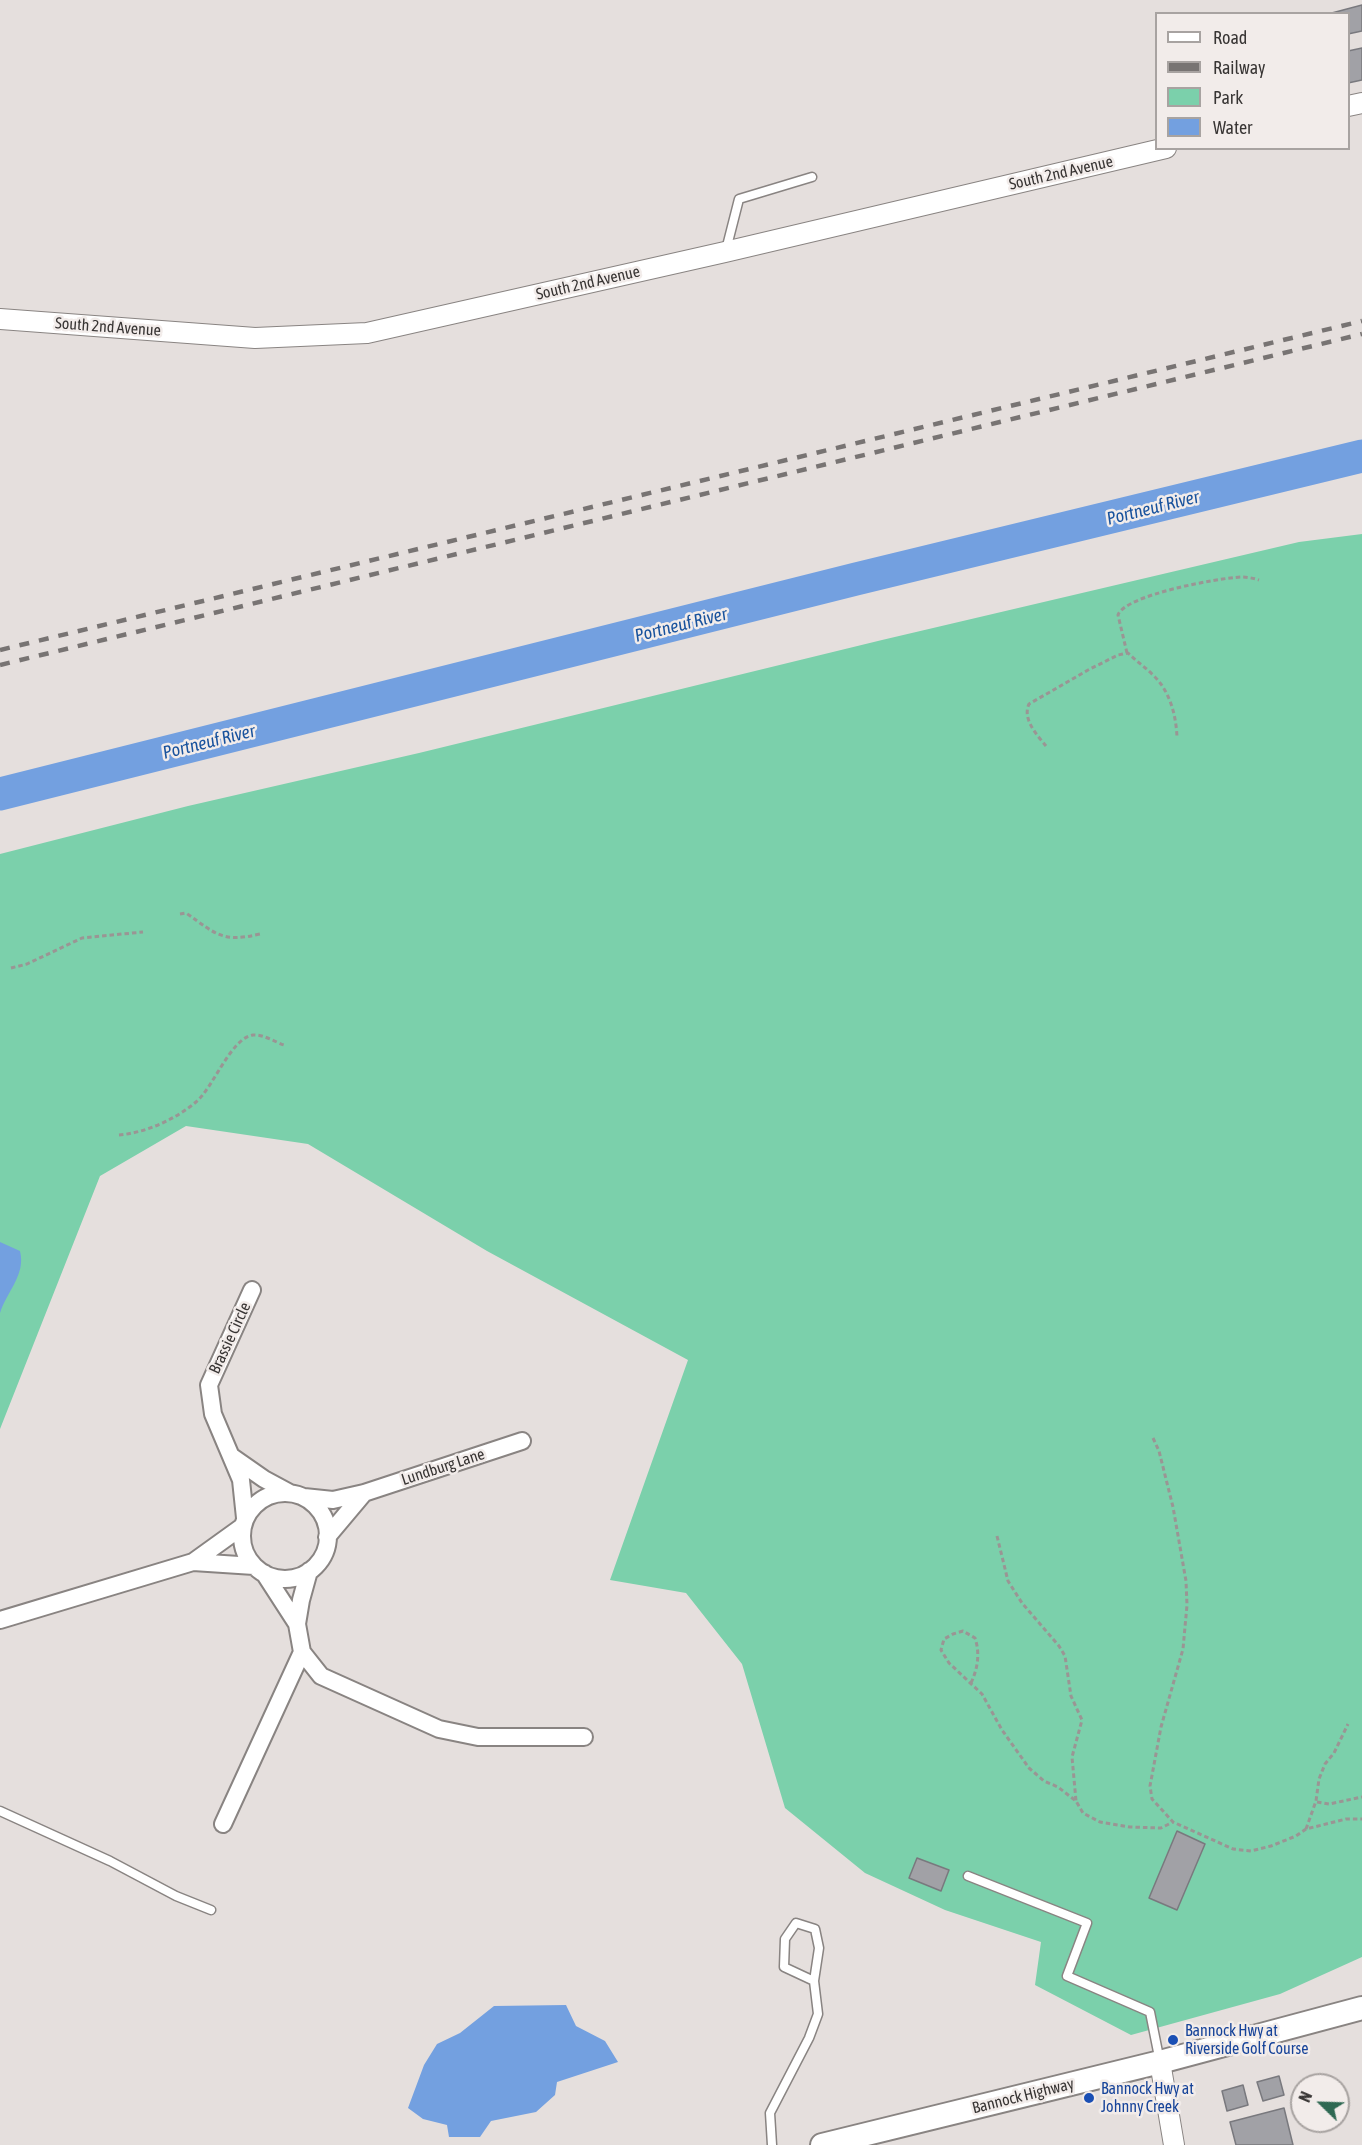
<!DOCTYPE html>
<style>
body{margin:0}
#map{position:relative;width:1362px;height:2145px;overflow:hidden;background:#e5dfdd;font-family:"Asap Condensed",sans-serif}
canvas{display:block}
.legend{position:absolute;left:1155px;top:12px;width:195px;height:138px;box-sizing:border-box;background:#f2ecea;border:2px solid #a8a3a1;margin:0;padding:8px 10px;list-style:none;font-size:18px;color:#383534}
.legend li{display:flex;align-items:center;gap:12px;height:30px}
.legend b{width:30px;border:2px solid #a8a3a1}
.north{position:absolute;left:1290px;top:2073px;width:60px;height:60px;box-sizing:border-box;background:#f2ecea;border:2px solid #a8a3a1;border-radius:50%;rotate:293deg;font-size:16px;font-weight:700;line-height:24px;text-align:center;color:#383534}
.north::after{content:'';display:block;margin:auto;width:21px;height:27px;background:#2f6953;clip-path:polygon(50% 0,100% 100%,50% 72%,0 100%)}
</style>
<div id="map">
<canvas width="1362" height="2145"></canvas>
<ul class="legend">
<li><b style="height:8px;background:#fff"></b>Road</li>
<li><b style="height:8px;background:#787473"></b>Railway</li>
<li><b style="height:16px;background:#7bd0ab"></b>Park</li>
<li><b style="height:16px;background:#73a0e0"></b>Water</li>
</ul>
<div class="north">N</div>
</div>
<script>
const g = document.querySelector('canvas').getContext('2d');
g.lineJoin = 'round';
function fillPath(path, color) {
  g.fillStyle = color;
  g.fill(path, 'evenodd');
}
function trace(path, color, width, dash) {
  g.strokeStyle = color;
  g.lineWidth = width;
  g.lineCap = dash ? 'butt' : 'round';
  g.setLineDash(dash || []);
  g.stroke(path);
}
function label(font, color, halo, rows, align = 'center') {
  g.font = font + ' "Asap Condensed",sans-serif';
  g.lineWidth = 5;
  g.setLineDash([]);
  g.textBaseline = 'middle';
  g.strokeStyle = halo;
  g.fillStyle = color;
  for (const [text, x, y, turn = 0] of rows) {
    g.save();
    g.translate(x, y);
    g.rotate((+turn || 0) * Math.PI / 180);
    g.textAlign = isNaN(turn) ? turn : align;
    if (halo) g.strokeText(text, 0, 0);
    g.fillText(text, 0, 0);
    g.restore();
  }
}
const green = new Path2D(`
 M1362 534V1957L1280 1994 1131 2035 1035 1985 1041 1942 945 1910 865 1873 785 1808 742 1664 686 1593 610 1580 688 1360 487 1251 308 1144 186 1126 100 1176 0 1429V854L188 806 419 753 882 640 1299 542Z`);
const water = new Path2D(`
 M0 1242 20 1251C26 1275 7 1291 0 1313Z
 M566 2005 576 2026 605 2041 618 2062 557 2082 555 2095 536 2112 491 2121 480 2137H449L447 2125 423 2119 408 2108 424 2065 437 2044 460 2033 494 2006Z`);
const river = new Path2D(`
 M0 794 856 579 1362 456`);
const building = new Path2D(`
 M1362 5V31L1348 34V14H1328Z
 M1362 48V80L1348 83V51Z
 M1177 1831 1205 1844 1177 1910 1149 1898Z
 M917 1858 949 1870 941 1891 909 1878Z
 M1279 2076 1284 2095 1263 2101 1257 2082Z
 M1243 2085 1248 2105 1227 2111 1222 2091Z
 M1284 2108 1293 2145H1236L1230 2122Z`);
const path = new Path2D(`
 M1127 653 1118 615C1125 595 1218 578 1241 577 1247 577 1253 578 1259 580
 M1046 746C1037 735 1022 719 1029 704L1088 670 1118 655 1128 653C1136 661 1145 667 1153 675 1170 691 1176 715 1177 737
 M180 914 186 913C216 934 222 943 260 934
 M11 968 27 964 82 938 143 932
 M119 1135C145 1133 176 1119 196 1102 213 1088 231 1038 253 1035 263 1034 275 1042 284 1045
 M1153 1438 1159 1451 1173 1507 1186 1581 1187 1605 1183 1649 1161 1727 1150 1786 1152 1799 1173 1822 1233 1849 1251 1851 1271 1846 1296 1836 1306 1829 1346 1819H1362
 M997 1536 1008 1581 1022 1603 1059 1646 1065 1656 1071 1696 1082 1720 1072 1757 1076 1801
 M971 1683C978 1668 980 1653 975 1638L963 1631 953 1634 944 1639 941 1650 949 1663 982 1694 1002 1730 1029 1768 1044 1781 1058 1787 1076 1801 1083 1813 1100 1822 1130 1827 1161 1828 1173 1822
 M1317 1802 1329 1804 1362 1797
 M1306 1829 1316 1801 1319 1779 1325 1764 1334 1753 1348 1724`);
const service = new Path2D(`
 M726 250 739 199 812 177
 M0 1811 110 1861 176 1896 211 1910
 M968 1876 1087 1923 1067 1976 1150 2012 1160 2062
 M796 1923 815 1929 819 1948 814 1981 784 1967 785 1939Z
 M772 2145 770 2113 809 2038 818 2014 814 1981`);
const minor = new Path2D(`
 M231 1456 264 1479 290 1493
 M242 1536a43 43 0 1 1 86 0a43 43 0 1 1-86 0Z
 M304 1497 333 1500 364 1493 522 1441
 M245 1518 241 1480 213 1414 209 1385 252 1290
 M327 1537 364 1493
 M193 1562 243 1526
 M309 1571 301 1600 297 1624 302 1652 321 1676 439 1729 478 1737H584
 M264 1573 297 1624
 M0 1620 193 1562 254 1566
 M223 1824 302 1652`);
const tertiary = new Path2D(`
 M1348 106 1362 103
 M0 319 255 338 367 333 725 252 1166 148
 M1160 2062 1174 2145`);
const secondary = new Path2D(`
 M822 2145 1160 2062 1362 2008`);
const rail = new Path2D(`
 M0 650 1362 321
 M0 665 1362 334`);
const markers = [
 [1173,2040,6,"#1a4fb4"],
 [1089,2098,6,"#1a4fb4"]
];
const streetNames = [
 ["South 2nd Avenue",1061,173,-13],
 ["South 2nd Avenue",588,283,-13],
 ["South 2nd Avenue",108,327,4],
 ["Brassie Circle",230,1338,-65],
 ["Lundburg Lane",443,1467,-18],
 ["Bannock Highway",1023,2096,-14]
];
const transitNames = [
 ["Bannock Hwy at",1185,2031],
 ["Riverside Golf Course",1185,2049],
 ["Bannock Hwy at",1101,2089],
 ["Johnny Creek",1101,2107]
];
const waterNames = [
 ["Portneuf River",1153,508,-14],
 ["Portneuf River",681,625,-14],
 ["Portneuf River",209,742,-14]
];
fillPath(green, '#7bd0ab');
fillPath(water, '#73a0e0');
trace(river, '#73a0e0', 33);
fillPath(building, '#a1a1a6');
trace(building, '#79797e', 1.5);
trace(service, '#898482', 11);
trace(minor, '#898482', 20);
trace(tertiary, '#898482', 22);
trace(secondary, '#898482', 26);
trace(path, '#9a9594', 3, [4.5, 3]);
trace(service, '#fff', 8);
trace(minor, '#fff', 16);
trace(tertiary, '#fff', 20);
trace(secondary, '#fff', 22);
trace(rail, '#787473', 4.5, [10, 10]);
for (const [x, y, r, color] of markers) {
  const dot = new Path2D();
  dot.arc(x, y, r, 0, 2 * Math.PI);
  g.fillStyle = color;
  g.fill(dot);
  trace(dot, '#f2ecea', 2);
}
label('16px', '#383534', '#f2ecea', streetNames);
label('16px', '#164399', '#f2ecea', transitNames, 'left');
label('italic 18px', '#18529d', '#f2ecea', waterNames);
</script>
